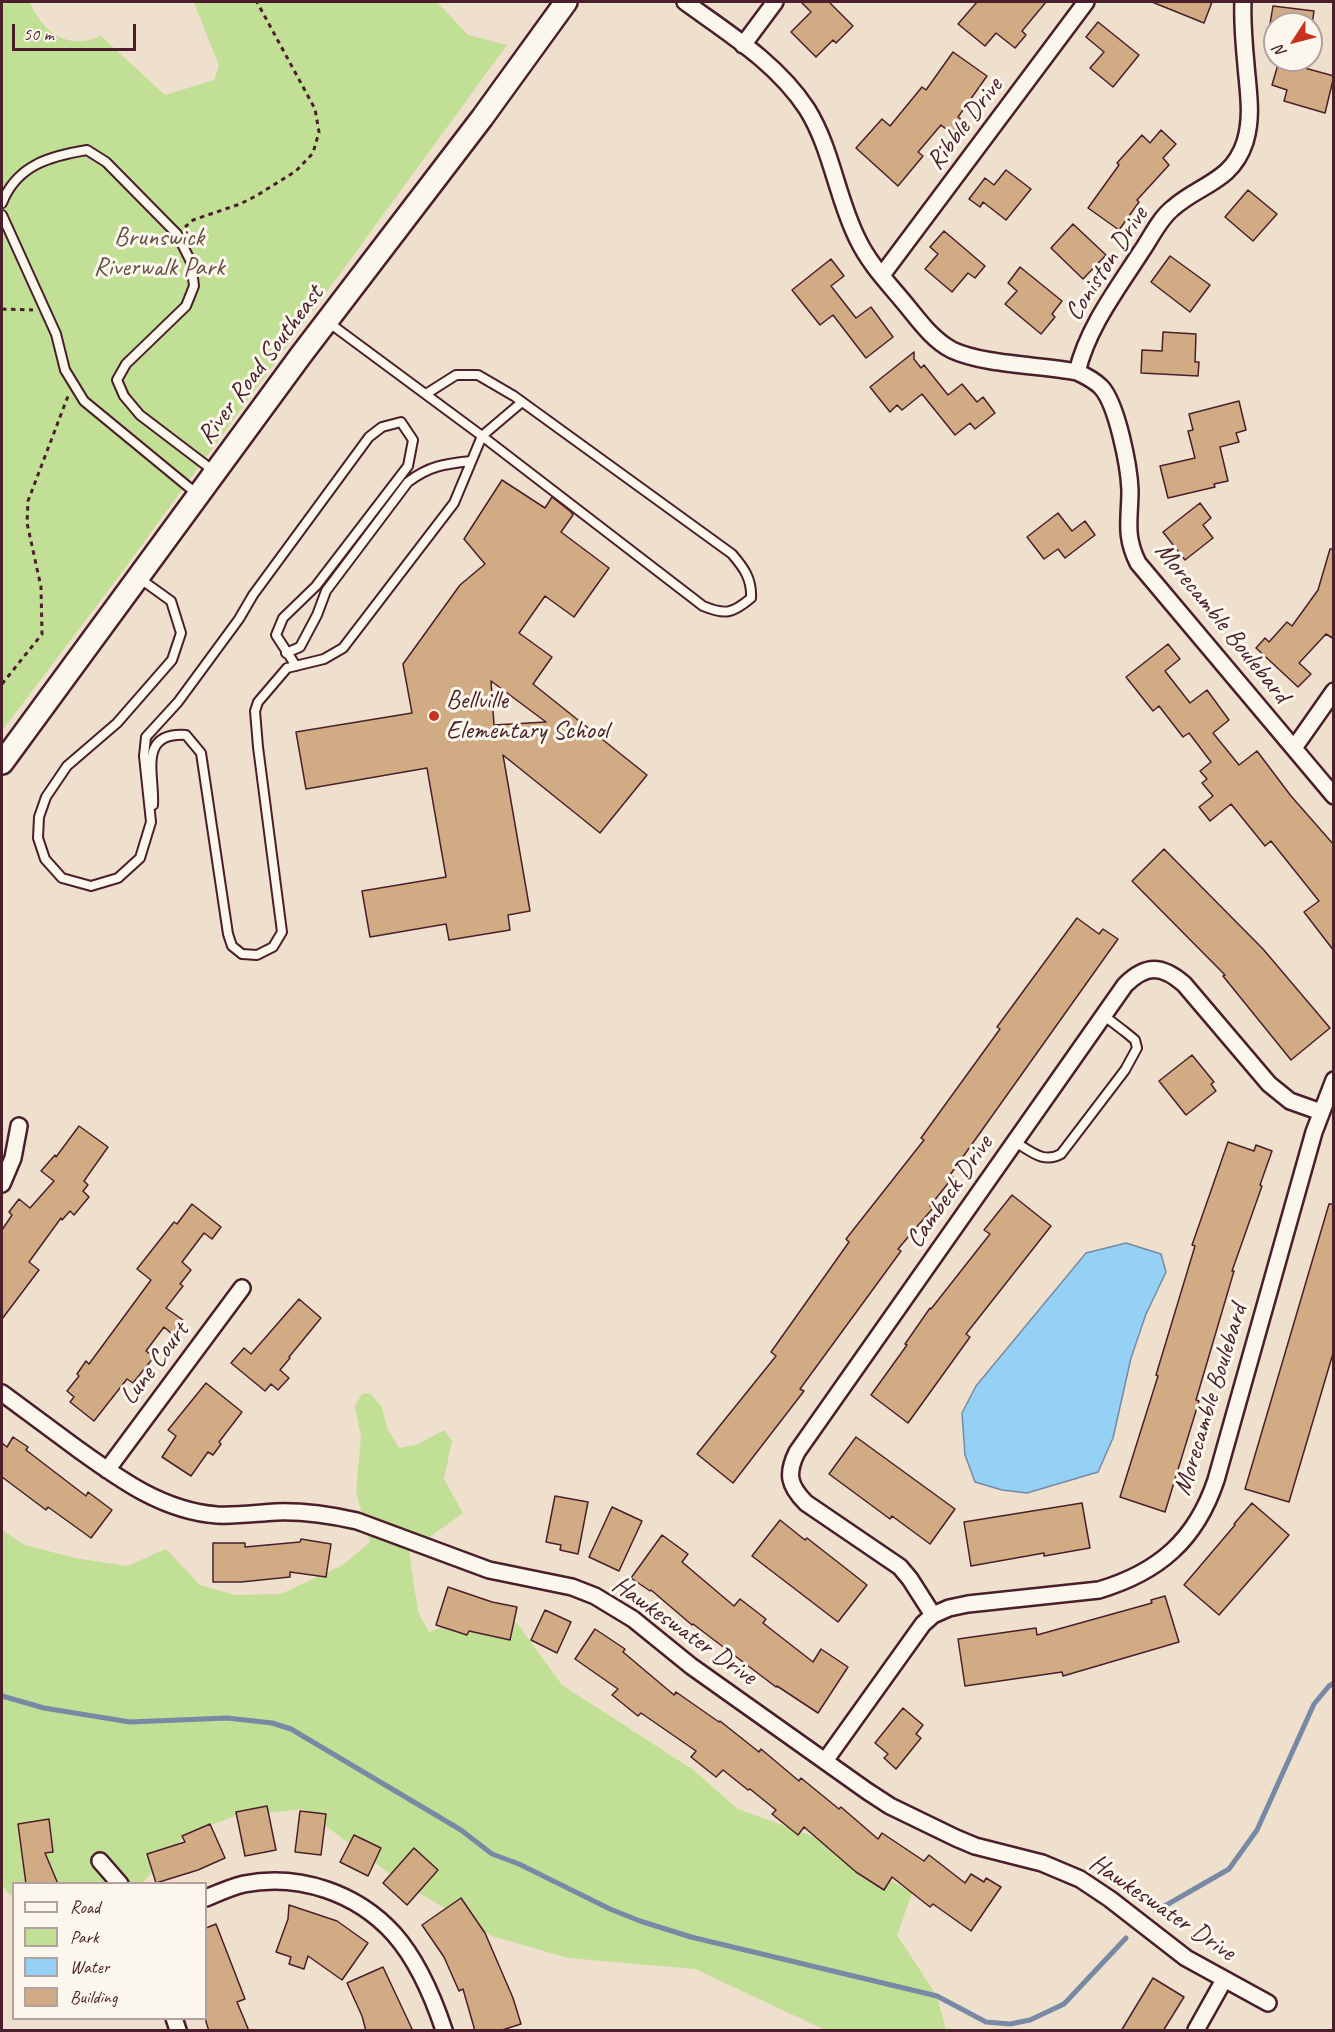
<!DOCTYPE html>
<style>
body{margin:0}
#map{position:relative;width:1335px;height:2032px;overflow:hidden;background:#eee0cc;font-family:Caveat,sans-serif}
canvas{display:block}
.frame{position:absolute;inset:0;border:3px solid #4a1f2b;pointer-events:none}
.legend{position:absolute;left:12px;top:1882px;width:195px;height:138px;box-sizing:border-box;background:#fbf7ec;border:2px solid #b4a19f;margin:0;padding:8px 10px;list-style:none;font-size:18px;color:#4a1f2b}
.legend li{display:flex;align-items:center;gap:12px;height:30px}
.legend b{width:30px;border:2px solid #b4a19f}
.north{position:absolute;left:1263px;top:12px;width:60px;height:60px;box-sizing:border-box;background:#fbf7ec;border:2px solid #b4a19f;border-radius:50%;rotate:234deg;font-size:16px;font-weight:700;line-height:24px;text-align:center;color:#4a1f2b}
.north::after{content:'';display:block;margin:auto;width:21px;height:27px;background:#c8321e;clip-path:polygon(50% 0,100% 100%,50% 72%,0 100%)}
.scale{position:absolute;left:12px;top:24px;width:124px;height:27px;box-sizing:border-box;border:3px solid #4a1f2b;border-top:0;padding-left:8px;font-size:18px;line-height:21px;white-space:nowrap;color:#4a1f2b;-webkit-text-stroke:4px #fbf7ec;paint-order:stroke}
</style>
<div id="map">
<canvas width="1335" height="2032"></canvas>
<div class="frame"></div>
<ul class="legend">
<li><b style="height:8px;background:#fbf7ec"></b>Road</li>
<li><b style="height:16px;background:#c2df96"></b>Park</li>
<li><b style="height:16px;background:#95d0f5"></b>Water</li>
<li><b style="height:16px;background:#d1ab83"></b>Building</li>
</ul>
<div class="north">N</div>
<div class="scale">50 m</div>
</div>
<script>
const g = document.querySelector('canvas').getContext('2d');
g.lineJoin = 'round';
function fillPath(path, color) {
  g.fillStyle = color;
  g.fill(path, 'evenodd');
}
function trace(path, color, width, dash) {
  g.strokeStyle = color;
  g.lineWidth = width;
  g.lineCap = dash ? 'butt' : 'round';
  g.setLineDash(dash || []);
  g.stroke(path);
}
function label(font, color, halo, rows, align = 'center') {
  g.font = font + ' Caveat,sans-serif';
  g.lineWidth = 6;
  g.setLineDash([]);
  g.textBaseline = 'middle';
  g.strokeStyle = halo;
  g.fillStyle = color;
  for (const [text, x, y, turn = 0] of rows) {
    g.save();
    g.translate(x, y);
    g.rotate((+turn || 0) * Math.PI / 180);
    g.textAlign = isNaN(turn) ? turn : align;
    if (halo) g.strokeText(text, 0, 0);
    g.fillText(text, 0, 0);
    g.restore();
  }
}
const green = new Path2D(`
 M2 2H29C44 32 66 51 101 36L165 95 214 80 219 66 194 2H437L468 35 507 45 125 568 2 731Z
 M370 1393 382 1407 387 1428 399 1448 416 1445 444 1430 452 1441 444 1479 463 1513 409 1552 418 1612 429 1632 477 1614 517 1623 562 1685 692 1769 738 1809 823 1840 912 1893 897 1935 937 1996 946 2030H825L695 1969 568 1958 492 1936 402 1883 303 1809 232 1817 186 1835 142 1883 14 1884 13 1896 9 1894 2 1885V1530L25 1545 75 1558 127 1566 166 1549 200 1585 235 1595 281 1594 343 1565 370 1542 356 1492 361 1437 355 1406 362 1394Z`);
const water = new Path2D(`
 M1126 1243 1161 1254 1166 1272 1146 1314 1131 1358 1113 1438 1098 1472 1027 1493 1002 1490 975 1482 965 1455 962 1413 976 1386 1086 1253Z`);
const stream = new Path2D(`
 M2 1696 44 1708 130 1722 227 1718 272 1723 291 1729 461 1830 492 1854 519 1864 610 1909 640 1921 691 1937 937 1996 986 2022 1010 2024 1030 2020 1064 2004 1126 1938
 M1156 1911 1229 1869 1257 1830 1314 1704 1329 1686 1334 1683`);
const building = new Path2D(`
 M801 2H829L853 26 836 43 833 40 816 57 791 32 811 12Z
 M977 2H1046L1022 31 1026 35 1015 48 996 33 985 46 958 24Z
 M1152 2H1212L1204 23Z
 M1273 6 1314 11 1312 24H1270Z
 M1098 22 1139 55 1113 87 1090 68 1104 52 1086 37Z
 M953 52 987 76 958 117 963 121 952 134 941 125 918 152 923 156 898 186 856 148 882 119 890 126 922 87 926 90Z
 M1279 61 1334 76 1325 113 1284 101 1287 90 1272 85Z
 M1161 130 1176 144 1163 158 1169 165 1137 200 1139 202 1119 230 1088 208 1119 165 1117 163 1142 135 1150 143Z
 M1006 170 1031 189 1006 220 983 202 980 207 969 199 985 178 994 185Z
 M1248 190 1277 214 1253 241 1225 217Z
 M1073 224 1106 255 1083 279 1051 248Z
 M944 231 985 266 975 278 968 273 952 292 925 269 938 254 930 247Z
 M1170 256 1210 285 1190 312 1151 282Z
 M831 259 844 276 831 286 856 318 871 307 893 337 866 358 833 315 820 325 792 290Z
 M1020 267 1062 301 1052 314 1055 317 1041 334 1005 304 1017 291 1008 283Z
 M1163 332 1196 334 1195 362H1199L1198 376 1141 373 1142 350 1162 351Z
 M914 352V359L921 368 924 365 948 395 962 384 977 402 983 397 995 413 975 429 970 423 955 435 922 394 902 410 897 405 890 412 870 387Z
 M1239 401 1246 430 1236 433 1239 442 1220 447 1228 481 1214 484 1215 487 1168 498 1160 466 1195 458 1188 431 1193 430 1189 414Z
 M502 480 545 508 552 497 571 512 573 515 561 532 609 568 574 617 545 596 519 633 552 657 533 684 647 775 600 833 503 755 530 911 508 915 510 930 449 940 446 924 370 937 362 891 446 877 427 768 306 789 296 732 412 713 403 664 460 585 485 564 464 539ZM491 681 546 722 494 725Z
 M1200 503 1211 518 1203 525 1213 538 1185 560 1163 532Z
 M1058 513 1072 531 1085 521 1095 535 1065 558 1058 549 1044 559 1027 537Z
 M1330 549H1334V639L1326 634 1299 663 1311 674 1298 687 1256 648 1265 638 1269 642 1287 622 1292 626 1318 590Z
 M1168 644 1180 659 1165 671 1190 703 1207 690 1229 720 1213 733 1239 765 1257 751 1291 796 1334 845V951L1304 912 1319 901 1271 841 1265 846 1231 804 1210 821 1199 807 1213 796 1202 783 1207 779 1200 771 1211 762 1189 733 1183 737 1159 706 1153 711 1126 677Z
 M1164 849 1263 949 1330 1028 1291 1060 1223 976 1225 975 1132 881Z
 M1077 918 1099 934 1103 929 1118 939 950 1175 953 1177 930 1206 933 1208 898 1249 901 1251 800 1389 804 1391 733 1483 697 1454 776 1356 771 1352 849 1242 846 1239 924 1140 921 1138 1000 1029 997 1027Z
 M1192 1055 1214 1082 1211 1084 1216 1091 1186 1115 1159 1081Z
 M79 1126 108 1147 84 1181 88 1185 83 1191 89 1197 74 1215 70 1211 62 1220 61 1218 29 1262 39 1270 2 1319V1230L12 1215 9 1212 19 1199 30 1208 54 1181 41 1171 55 1155 56 1157Z
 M1228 1142 1254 1151 1256 1145 1272 1151 1260 1185 1262 1186 1232 1271H1234L1196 1400 1199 1401 1165 1512 1120 1497 1158 1376 1156 1375 1195 1246 1192 1245Z
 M1012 1195 1051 1226 966 1334 970 1337 908 1423 871 1395 907 1345 905 1344 930 1308 931 1309 990 1234 984 1230Z
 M192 1204 221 1227 212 1239 204 1233 182 1262 191 1270 180 1284 183 1286 166 1308 183 1320 172 1334 164 1327 146 1351 154 1357 133 1383 127 1379 94 1421 70 1402 74 1397 67 1391 79 1376 77 1374 86 1361 89 1364 151 1280 137 1269 174 1222 177 1224Z
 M1329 1204H1334V1350L1289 1502 1245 1489Z
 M299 1299 321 1318 289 1357 290 1358 280 1370 289 1378 278 1390 271 1384 265 1391 231 1363 244 1348 251 1354Z
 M206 1383 242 1412 219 1442 221 1444 213 1455 208 1452 191 1476 162 1457 176 1436 168 1430Z
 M13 1437 28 1447 26 1450 86 1496 88 1492 112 1510 91 1538 48 1507 46 1510 2 1477V1443L7 1447Z
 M856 1437 955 1509 930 1544 892 1516 890 1519 829 1474Z
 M555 1496 588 1502 578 1554 560 1550 561 1545 546 1542Z
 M1082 1503 1090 1548 1044 1556V1553L971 1566 964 1522Z
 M1252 1503 1289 1535 1219 1615 1184 1585 1235 1525 1234 1524Z
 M612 1507 642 1521 619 1571 589 1557Z
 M780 1520 805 1540 807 1538 867 1585 838 1622 752 1556Z
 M662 1535 688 1554 682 1562 734 1606 740 1599 766 1619 763 1623 813 1662 821 1649 848 1667 818 1713 777 1686 776 1687 693 1624 692 1625 651 1590 650 1591 631 1578Z
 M301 1539 331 1544 326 1577 290 1572V1577L241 1582H213V1543H245V1547L300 1542Z
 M448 1587 492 1602 517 1607 510 1640 469 1631 467 1635 436 1625Z
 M1165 1596 1179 1642 1063 1676 1062 1672 965 1686 958 1639 1036 1628 1037 1635 1152 1603 1151 1600Z
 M545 1610 571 1622 557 1653 531 1640Z
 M595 1629 625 1649 623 1652 674 1695 676 1692 719 1722 720 1721 759 1752 761 1749 799 1781 801 1778 839 1809 841 1807 878 1839 882 1833 924 1861 929 1855 965 1883 971 1874 984 1882 986 1878 1001 1887 971 1931 933 1904 930 1907 892 1877 884 1890 856 1872 804 1827 798 1835 772 1814 776 1810 750 1789 748 1790 723 1770 716 1777 691 1757 696 1751 641 1713 638 1716 612 1695 618 1689 575 1659Z
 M903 1708 923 1725 916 1734 921 1738 896 1769 884 1758 888 1754 875 1743Z
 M267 1806 276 1850 245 1856 236 1812Z
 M300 1811 326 1814 321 1855 295 1852Z
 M49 1819 53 1852 45 1853 58 1884H26L18 1824Z
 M210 1824 225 1858 198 1870 156 1883 147 1854 185 1842 182 1836Z
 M354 1835 381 1848 368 1876 340 1862Z
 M414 1848 438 1870 407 1905 383 1883Z
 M461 1898 485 1933 513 1998 521 2024 499 2031H475L463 1989 459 1991 444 1957 422 1925Z
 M289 1905 337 1921 368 1943 342 1980 308 1956 304 1969 289 1964 291 1957 276 1952 288 1919Z
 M216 1924 245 1999 237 2002 249 2031H209L206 2022V1928Z
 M383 1967 413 2031H366L362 2016 347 1983Z
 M1153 1978 1184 1997 1163 2031H1121Z`);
const path = new Path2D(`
 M185 227 193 220 240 204 256 196 296 171 313 153 319 132 315 109 257 2
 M2 309 33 310
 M2 684 42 634 41 587 27 523 28 501 68 396`);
const lane = new Path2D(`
 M2 203C17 165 50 156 87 150L106 162 177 234 191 262 194 286 186 306 126 364 117 380 124 396 140 415 215 472
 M2 215 56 334 65 370 84 401 197 494
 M328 322 482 436 703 606C725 615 732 614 751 598 752 579 744 568 732 554L514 396 478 375H456L426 394
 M139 578 171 601 181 633 172 660 117 723 67 766 46 797 39 817 38 838 45 859 62 878 91 886 118 878 140 858 151 822 144 756 146 737 178 702 239 619 253 595 369 437 382 427 401 422 413 440 408 466 316 586 283 618 276 635 296 666
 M286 653 300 647 317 615 326 591 408 482C429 466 444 464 471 461
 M153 805C155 775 137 732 186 735L201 753 228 934 232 946 242 954 257 955 273 947 282 932 258 747 255 711 258 702 287 668 324 659 343 648 454 503 482 436 522 402
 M1015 1142C1031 1151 1043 1164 1061 1154L1125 1070 1137 1048 1135 1040 1124 1031 1103 1015`);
const street = new Path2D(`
 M685 2C728 33 777 63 807 109 832 149 837 199 858 240 870 265 890 285 907 306 920 322 933 340 952 350 984 365 1041 365 1077 372 1086 376 1094 380 1101 387 1117 404 1129 466 1130 490 1130 519 1124 535 1138 563L1334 796
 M743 45 775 2
 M882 275 1086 2
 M1077 372C1088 327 1116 291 1141 252 1151 238 1159 219 1173 208 1200 184 1232 182 1245 142 1253 116 1248 91 1246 65 1244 44 1242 23 1243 2
 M1294 748 1334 691
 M2 1184 13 1158 19 1126
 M2 1393C26 1411 51 1429 75 1447 118 1478 162 1511 217 1515 237 1516 257 1513 276 1512 304 1511 330 1515 357 1521L489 1570 572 1587 595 1596 633 1619 691 1666 867 1791 890 1806 956 1838 975 1846 1042 1863 1080 1879 1110 1899 1186 1958 1268 2003
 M107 1470 242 1288
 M933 1615 910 1579 900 1567 806 1503C789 1486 786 1474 797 1452L1125 985C1146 964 1162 965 1184 984L1269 1084 1290 1101 1321 1112
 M825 1761 923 1624 933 1615 949 1608 968 1604 1099 1590C1159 1572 1196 1540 1216 1480L1314 1132 1334 1080
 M100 1861 120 1884
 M206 1898C218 1893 231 1887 244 1884 299 1873 357 1893 394 1934 417 1960 433 1997 444 2030
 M174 2018 178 2030
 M1196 2030 1224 1980`);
const secondary = new Path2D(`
 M2 763 301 355 482 118 566 2`);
const markers = [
 [434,716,6,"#c8321e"]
];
const streetNames = [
 ["Ribble Drive",965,124,-53],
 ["Coniston Drive",1107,264,-57],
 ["River Road Southeast",261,365,-53],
 ["Morecamble Boulebard",1222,623,51],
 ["Cambeck Drive",950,1192,-55],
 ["Lune Court",155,1364,-53],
 ["Morecamble Boulebard",1211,1400,-73],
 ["Hawkeswater Drive",684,1631,35],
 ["Hawkeswater Drive",1162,1908,34]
];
const parkNames = [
 ["Brunswick",159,238],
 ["Riverwalk Park",159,268]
];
const poiNames = [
 ["Bellville",446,701],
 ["Elementary School",446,731]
];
fillPath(green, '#c2df96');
fillPath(water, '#95d0f5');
trace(water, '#7789a4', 1.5);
trace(stream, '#7789a4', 5);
fillPath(building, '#d1ab83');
trace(building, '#4a1f2b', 1.5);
trace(lane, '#4a1f2b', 12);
trace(street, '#4a1f2b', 20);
trace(secondary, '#4a1f2b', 26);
trace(path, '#4a1f2b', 3, [4.5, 4.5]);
trace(lane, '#fbf7ec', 8);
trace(street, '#fbf7ec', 15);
trace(secondary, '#fbf7ec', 21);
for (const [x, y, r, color] of markers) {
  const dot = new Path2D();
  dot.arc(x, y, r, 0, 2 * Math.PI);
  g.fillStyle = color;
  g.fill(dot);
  trace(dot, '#fbf7ec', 2);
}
label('26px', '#4a1f2b', '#fbf7ec', streetNames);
label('26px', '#684f46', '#fbf7ec', parkNames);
label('26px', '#4a1f2b', '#fbf7ec', poiNames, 'left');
</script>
